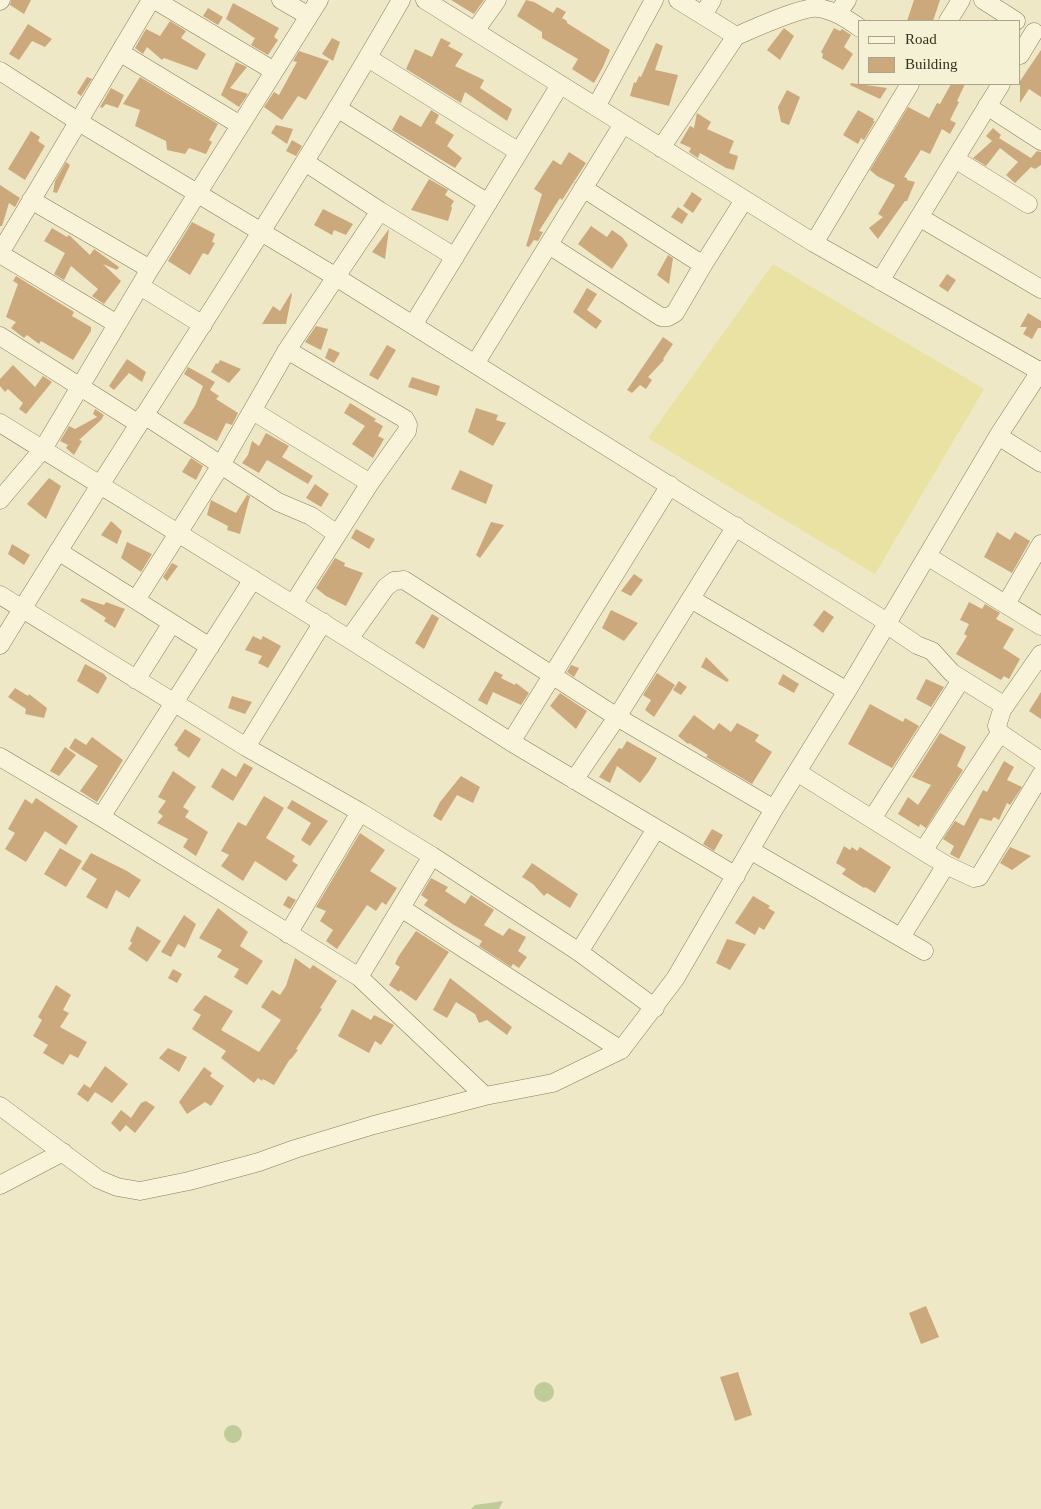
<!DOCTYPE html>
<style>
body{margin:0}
#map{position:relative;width:1041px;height:1509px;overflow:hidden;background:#eee8c6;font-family:Georgia,serif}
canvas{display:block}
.legend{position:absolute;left:858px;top:20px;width:162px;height:65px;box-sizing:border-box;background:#f5f1d5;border:1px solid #aaa48c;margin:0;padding:6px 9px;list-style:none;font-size:15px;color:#3a301f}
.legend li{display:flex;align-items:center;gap:10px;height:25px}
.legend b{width:25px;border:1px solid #aaa48c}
</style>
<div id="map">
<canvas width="1041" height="1509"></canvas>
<ul class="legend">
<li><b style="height:6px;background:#f9f4d9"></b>Road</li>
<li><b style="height:14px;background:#cca97c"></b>Building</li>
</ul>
</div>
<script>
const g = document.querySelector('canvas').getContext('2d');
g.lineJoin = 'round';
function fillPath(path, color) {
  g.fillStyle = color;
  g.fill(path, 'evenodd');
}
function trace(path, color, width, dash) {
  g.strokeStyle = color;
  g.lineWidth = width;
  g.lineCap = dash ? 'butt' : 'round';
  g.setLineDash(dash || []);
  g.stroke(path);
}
const green = new Path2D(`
 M534 1392a10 10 0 1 1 20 0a10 10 0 1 1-20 0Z
 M224 1434a9 9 0 1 1 18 0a9 9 0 1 1-18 0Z
 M503 1501 499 1509H471L475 1505Z`);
const sand = new Path2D(`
 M773 264 984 389 875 574 648 438Z`);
const building = new Path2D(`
 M11 0H31L24 14 10 5Z
 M451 0H484L474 14Z
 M526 0 534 2 553 13 557 7 566 12 562 18 567 21V23L610 50 603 67 594 83 572 69 578 59 542 38V32L517 16Z
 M914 0H940L933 21H907Z
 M233 3 279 28 274 37 278 40 268 55 251 45 255 38 253 37 226 19Z
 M208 8 223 17 218 25 203 16Z
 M170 21 186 31 181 38 206 54 197 70 164 58 162 60 147 47 143 54 135 48 146 29 160 36Z
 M28 24 52 39 45 47 32 41 19 60 9 54Z
 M784 28 794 36 780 60 767 50Z
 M834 28 840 31 842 29 851 35 844 47 853 54 843 70 822 58 823 54 821 52Z
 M332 38 340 42 333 61 322 54Z
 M441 38 451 43 448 46 463 54 455 66 484 80 480 88 512 109 507 121 465 92 461 103 406 69 415 49 432 57Z
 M656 43 663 46 655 70 678 75 669 106 630 96 634 82 636 83 639 76 641 77Z
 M1041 50V97L1029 89 1020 103V81Z
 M299 51 329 61 306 100 298 96 282 120 264 107 274 92 279 95 297 62 293 61Z
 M236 62 247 67 230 88 248 94 239 107 221 95Z
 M87 77 92 79 81 96 77 93Z
 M140 77 218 124 209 140 212 142 206 154 189 148 185 154 167 150 166 141 135 126 140 110 123 104Z
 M851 83 887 88 880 99 850 85Z
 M951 84H965L957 101 959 102 950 120 956 123 950 134 942 129 930 154 921 150 904 177 907 178V180L915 182 907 201H905L878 239 869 228 883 217 878 214 895 185 877 176 870 170 908 107 929 118 937 103 940 104Z
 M111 88 124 95 118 108 106 104 102 108 100 107Z
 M787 90 800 97 789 125 781 122 778 107Z
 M431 110 439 115 435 123 454 135 447 146 462 158 455 168 392 130 400 115 421 127Z
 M858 110 874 119 873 121H875L864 140 861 138 858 144 843 135Z
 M697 113 711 122 707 129 734 141 729 153 738 156 734 170 726 168 700 153 698 158 689 152 691 148 680 143 690 126 694 128Z
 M276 125 293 129 287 144 271 133Z
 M993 128 1001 135 999 138 1031 158 1037 151 1041 152V165L1035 169 1031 167 1015 183 1006 175 1018 162 1000 148 986 166 973 158 992 141 986 136Z
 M31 131 40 137 38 141 45 146 25 180 8 169Z
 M292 140 302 146 296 156 286 151Z
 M569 152 586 163 562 200 560 198 539 231 543 232 538 241 534 240 529 247 526 246 542 194 534 189 553 160 561 165Z
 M66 162 70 165 57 193 53 192 55 181Z
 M429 179 448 190 445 195 454 201 451 206 452 208 448 221 411 210Z
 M0 185 20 198 15 207 9 203 2 226H0Z
 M692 192 702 199 693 213 683 206Z
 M678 207 688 214 682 224 671 217Z
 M323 209 353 224 346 235 334 230 332 235 314 225Z
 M192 222 215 234 212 242 215 243 208 255 203 253 190 275 168 261Z
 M591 226 607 237 612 230 622 237 628 245 612 269 578 244Z
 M52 228 67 237 69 235 90 255 94 249 119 267 117 270 103 264 121 281 104 304 92 296 98 289 71 266 64 280 54 274 65 253 44 241Z
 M389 229 385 259 372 252Z
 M668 255 673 258 669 284 657 275Z
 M947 274 956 280 948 292 939 286Z
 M16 276 74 312 72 316 91 327V331L73 360 41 341 39 344 27 335 24 338 11 328 16 322 6 317 18 284 13 281Z
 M587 288 597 294 587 310 602 321 596 329 573 312Z
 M291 293 292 294 286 324H262L273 306 280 311Z
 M1028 313 1041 321V328H1038L1032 339 1023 334 1027 327H1020Z
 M316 326 328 329 321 350 305 342Z
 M663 337 673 344 663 359 664 360 648 377 652 380 646 389 640 385 632 393 627 390Z
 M387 345 396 350 378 380 369 375Z
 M329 348 340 353 334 363 325 358Z
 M127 359 146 372 142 382 129 373 114 390 109 386Z
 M220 360 241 369 229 383 211 372 216 363 218 364Z
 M13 365 35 387 43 376 52 382 26 414 19 409 23 403 8 389 5 392 0 386V379Z
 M188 367 215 382 210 390 219 396 216 399 238 413 232 425 226 423 217 441 183 423 195 406 203 386 184 374Z
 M412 377 440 386 437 396 408 387Z
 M350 403 376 419 374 421 383 426 378 436 384 439 373 458 352 444 365 426 344 413Z
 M476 408 498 415 496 420 506 423 493 446 468 432Z
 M95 409 104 415 101 420 79 440 82 441 74 455 66 448 68 445 60 441 69 426 75 429 97 417 93 414Z
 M266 433 289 446 282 457 313 476 308 484 267 460 259 473 242 463 248 455 252 441 259 446Z
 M191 458 203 466 196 480 182 472Z
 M460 470 493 485 486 504 451 489Z
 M49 478 61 486 46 519 27 504Z
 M315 484 329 494 321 507 306 498Z
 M247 495 250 496 240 534 227 530 228 526 207 515 211 500 236 513Z
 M111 521 122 531 117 544 101 535Z
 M491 522 504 525 480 558 476 555Z
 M356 529 375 539 369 549 351 538Z
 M997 532 1010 540 1015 532 1030 541 1012 573 984 557Z
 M127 542 152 554 141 572 121 558Z
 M12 544 30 555 24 565 8 554Z
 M335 558 345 563 344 566 363 573 346 606 326 596 316 588Z
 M172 563 178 566 167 581 163 577Z
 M634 574 643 580 631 596 621 591Z
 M82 598 104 605 106 602 125 609 115 628 104 621 106 618 80 601Z
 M969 602 982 609 985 604 1000 613 996 619 1014 629 1003 648 1020 659 1009 679 1004 676 1001 680 956 654 967 636 964 634 969 624 960 620Z
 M611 610 638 623 624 641 602 628Z
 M824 610 834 617 823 633 813 625Z
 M432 614 439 618 424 649 415 643Z
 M253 636 261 640 263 636 281 646 268 668 258 663 262 656 245 650Z
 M706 657 729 680 727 682 701 667Z
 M85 664 104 674 107 678 98 694 77 681Z
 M571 665 579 668 574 677 567 672Z
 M495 671 503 675 501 678 515 685 516 683 529 693 521 705 493 692 487 705 478 700Z
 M657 673 675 685 654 717 645 710 651 700 643 695Z
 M783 674 799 684 794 693 778 684Z
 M926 679 944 687 931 707 916 699Z
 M679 681 687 687 681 695 673 690Z
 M15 688 28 696 29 694 47 708 44 718 25 714 26 709 8 697Z
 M1041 692V719L1029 711Z
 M560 693 587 711 576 729 550 706Z
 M232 696 252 702 245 714 228 708Z
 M870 704 903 722 905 718 919 726 892 768 848 744Z
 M694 715 714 730 719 723 731 732 737 723 759 735 755 741 772 752 752 784 706 757 708 755 689 743 688 744 678 736Z
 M185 729 201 739 189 758 177 750 178 748 174 745Z
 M940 733 966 747 957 766 963 770 926 828 920 824 919 827 898 814 908 797 918 805 931 785 912 777Z
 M92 737 123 760 97 802 80 791 98 766 69 748 75 738 86 745Z
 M627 741 657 758 649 771 640 783 617 766 610 783 599 777 619 748 622 749Z
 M65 747 76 755 59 776 50 771Z
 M1004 761 1014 767 1007 780 1022 787 1010 805 1007 803 999 820 994 817 991 821 980 818 959 859 950 854 954 846 943 839 955 821 964 826 983 790 987 792Z
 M244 763 253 768 233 801 211 787 222 768 236 777Z
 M173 771 196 787 183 807 189 811 185 817 208 832 196 856 183 847 188 839 157 823 163 816 158 812 166 801 158 797Z
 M461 776 480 787 473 803 457 795 441 821 433 816 440 802Z
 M264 796 284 808 266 838 295 856 292 861 298 865 286 881 255 861 243 881 221 866 229 855 221 851 238 822 246 826Z
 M36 798 78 826 66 845 45 831 26 862 5 849 15 833 8 829 25 799 32 804Z
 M292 800 328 821 310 846 301 840 311 823 287 808Z
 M712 829 723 835 714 851 703 844Z
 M360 833 385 850 370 871 397 888 386 905 382 902 376 911 367 905 337 949 326 941 333 930 320 921 326 911 316 907Z
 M844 846 850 850 852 847 857 851 860 847 891 867 875 893 865 887 864 888 842 874 846 869 836 863Z
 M1010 847 1031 856 1012 870 1000 863Z
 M60 848 82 861 66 887 44 874Z
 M91 853 127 871 141 880 129 898 116 890 107 909 86 897 97 879 81 869Z
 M532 863 578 894 570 908 547 893 544 896 533 884 522 877Z
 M431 878 448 887 445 891 465 904 471 895 494 910 484 925 503 936 509 928 526 937 518 951 527 957 519 968 513 964 511 967 479 946 482 941 454 925 424 905 428 900 421 895Z
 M288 896 296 900 290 909 283 905Z
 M753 896 770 906 768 908 775 912 764 930 759 927 755 935 735 923Z
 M218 908 248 932 240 946 263 961 247 985 234 977 239 969 217 957 222 950 199 938Z
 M184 915 196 924 185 948 178 944 171 957 161 952Z
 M137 926 161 941 147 962 128 949 132 943 130 941Z
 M416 931 449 952 416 1001 400 990 399 992 389 985 400 967 395 964 398 957Z
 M727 939 746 944 730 970 716 963Z
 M295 958 310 969 313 965 337 981 320 1008 322 1009 296 1049 298 1050 291 1059H290L274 1085 263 1079 262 1081 258 1078 254 1083 221 1058 226 1051 192 1029 201 1015 193 1010 205 995 233 1011 221 1030 259 1052 281 1020 261 1007 272 990 280 995 286 986Z
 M173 969 182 974 177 983 168 978Z
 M450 978 512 1027 507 1035 487 1020 479 1023 475 1014 456 1002 447 1018 433 1010Z
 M56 985 71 995 63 1010 69 1013 60 1027 87 1042 78 1058 70 1054 63 1065 43 1053 48 1045 33 1036 42 1020 38 1017Z
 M352 1009 371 1020 374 1015 394 1025 381 1045 375 1041 369 1053 338 1036Z
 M168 1048 187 1057 179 1072 159 1058Z
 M105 1066 128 1084 112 1103 95 1092 88 1102 77 1094 84 1084 90 1088Z
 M204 1067 212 1073 210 1076 224 1086 211 1106 205 1102 187 1114 179 1102Z
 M146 1101 155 1107 135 1133 126 1125 120 1132 111 1123 121 1110 131 1118 141 1103Z
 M926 1306 939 1337 921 1344 909 1313Z
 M738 1372 752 1415 735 1421 720 1377Z`);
const minor = new Path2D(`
 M155 0 274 71
 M281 0 309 16
 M425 0 814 243 1041 372
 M983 0 1016 21
 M0 1 1 0
 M838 13 847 0
 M703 15 712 0
 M948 21 961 0
 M475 31 497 0
 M736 36C753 29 803 6 818 8 834 10 847 19 860 28
 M121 53 240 125
 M1020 55 1034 32
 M368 58 519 152
 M0 71 79 122 336 277 887 622 892 628 917 645 932 651 952 673 1005 706
 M987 106 1041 141
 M596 107 654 0
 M337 108 488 203
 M661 148 736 36 678 0
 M955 159 1028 204
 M305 162 380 211 455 257
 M583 188 703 265 744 200
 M31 200 150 269
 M919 217 1041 289
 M814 243 910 84
 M549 245 661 317H668L675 313 703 265
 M0 253 151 0
 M0 254 117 324
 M880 281 1001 84
 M140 286 203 325
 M413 325 560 85
 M0 336 139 424
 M287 350 405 419 408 425 407 431 370 483 293 604
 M475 364 623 124
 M253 411 370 483
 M144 415 278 502 311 516 337 534
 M0 423 349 639 511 742 736 876
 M998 436 1041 463
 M0 500 43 449 150 269 319 0
 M58 551 210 647
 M927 556 1041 626
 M0 595 246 747 360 812 432 856 579 952 655 1008
 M691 599 847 691
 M136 600 221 465 287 350 380 211
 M1006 604 1041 544
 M349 639 386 587 394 581 404 580 617 717 774 809
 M0 645C132 429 275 220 401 0
 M1041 654 1002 710 997 726 1000 733 1041 761
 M136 680 172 623
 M511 742 670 485
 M246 747 323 622
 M0 757 101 817 359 977 485 1096
 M797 772 923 851 946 865 974 878 979 877 1041 775
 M574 780 617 717 736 526
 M101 817 253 579
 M872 819 961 680
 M750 850 924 951
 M923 851 1000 733
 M401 908 621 1050
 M288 934 360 812
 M901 937 946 865
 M579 952 656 829
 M359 977 432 856
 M0 1106 98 1179 117 1187 140 1191 189 1181 259 1162 295 1149 374 1125 485 1096 553 1083 621 1050 675 979 774 809 847 691 998 436 1041 370
 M0 1185 63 1152`);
fillPath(green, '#bfcc99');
fillPath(sand, '#e9e2a3');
fillPath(building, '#cca97c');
trace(minor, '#897b5c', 19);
trace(minor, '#f9f4d9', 18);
</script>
